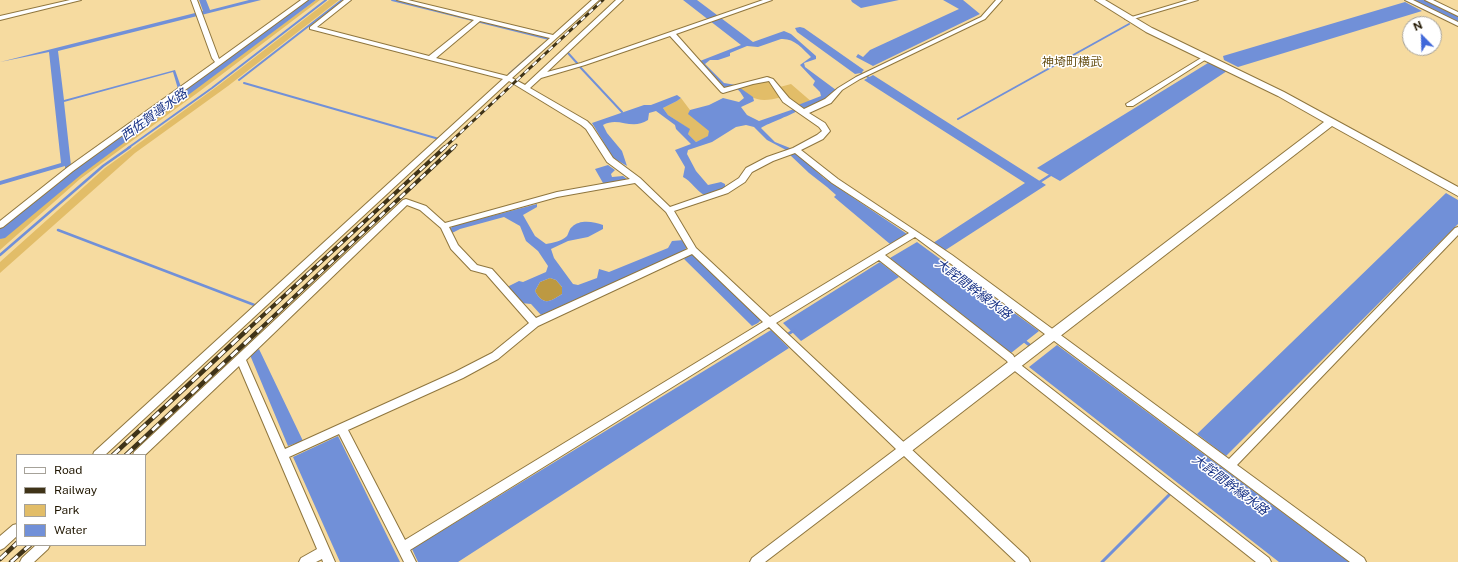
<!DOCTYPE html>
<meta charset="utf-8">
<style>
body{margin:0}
#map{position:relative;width:1458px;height:562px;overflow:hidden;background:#f6dba0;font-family:"Public Sans",sans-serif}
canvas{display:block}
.legend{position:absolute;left:16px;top:454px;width:130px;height:92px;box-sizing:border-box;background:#fff;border:1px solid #a6a299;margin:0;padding:5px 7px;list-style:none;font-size:12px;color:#201601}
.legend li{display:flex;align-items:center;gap:8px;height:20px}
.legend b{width:20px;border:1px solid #a6a299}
.north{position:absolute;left:1402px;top:16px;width:40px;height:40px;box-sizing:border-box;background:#fff;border:1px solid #a6a299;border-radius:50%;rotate:337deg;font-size:11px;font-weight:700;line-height:16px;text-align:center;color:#201601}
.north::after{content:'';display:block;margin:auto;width:14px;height:18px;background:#4068d9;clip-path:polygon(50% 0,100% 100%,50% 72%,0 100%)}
</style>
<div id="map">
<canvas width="1458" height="562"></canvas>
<ul class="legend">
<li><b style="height:5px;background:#fff"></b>Road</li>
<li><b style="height:5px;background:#3f3318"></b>Railway</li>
<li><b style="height:11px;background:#e2bd68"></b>Park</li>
<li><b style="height:11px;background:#7190d8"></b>Water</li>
</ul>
<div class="north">N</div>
</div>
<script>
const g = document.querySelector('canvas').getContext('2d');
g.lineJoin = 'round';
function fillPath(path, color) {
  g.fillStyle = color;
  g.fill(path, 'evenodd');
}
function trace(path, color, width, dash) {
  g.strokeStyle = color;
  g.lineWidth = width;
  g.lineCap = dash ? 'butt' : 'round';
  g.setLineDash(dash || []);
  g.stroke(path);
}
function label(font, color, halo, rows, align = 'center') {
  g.font = font + ' "Public Sans","Noto Sans JP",sans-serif';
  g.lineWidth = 3;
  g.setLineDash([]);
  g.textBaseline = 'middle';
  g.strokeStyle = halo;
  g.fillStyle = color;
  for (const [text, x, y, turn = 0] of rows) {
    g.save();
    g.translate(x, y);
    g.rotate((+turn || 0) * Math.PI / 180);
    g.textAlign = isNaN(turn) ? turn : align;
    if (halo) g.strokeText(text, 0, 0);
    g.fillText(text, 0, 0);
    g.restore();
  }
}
const green = new Path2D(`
 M316 0H320L200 91 80 179 0 250V239L65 184Z
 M329 0H339L228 86 135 153 0 273V262L105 168 219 85Z
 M769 76 780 87 791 84 813 103 795 110 782 97C759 103 753 100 736 85Z
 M681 98 690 110 689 114 709 130V136L696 142 688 134 689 129 668 115 663 108 677 101Z`);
const forest = new Path2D(`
 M550 278 556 280 562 287V294C550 302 543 306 535 291L540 282Z`);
const water = new Path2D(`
 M199 0H206L210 10 249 0H261L58 51 64 100 175 70 181 87 178 89 173 72 64 102 71 166 65 170V166L0 185V181L61 163 49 52 0 62 203 11Z
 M683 0H697L753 42 784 31 791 34 816 56V59L804 63 805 67 836 90C823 102 814 105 798 110 795 114 768 123 761 128L775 142 790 148 824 178 907 234 890 244 834 197 836 195 827 187 809 173 790 155 786 150 767 140 754 127 746 125 736 127 712 142 688 150 687 154 696 171 708 185 721 182 725 184V188L704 195C696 190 691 181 683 177L685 167 675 150 691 144 676 129 675 125 656 111 649 113 648 120C631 131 619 116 603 125L607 133 622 151 627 166 613 158 592 123 644 105H651L677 95 681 98 677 101 663 108 668 115 690 129 688 134 696 142 708 136 709 131 688 114 690 110 709 105 723 98 739 102 744 98C737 85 734 89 723 87L700 61 741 45ZM781 39C794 38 802 48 811 57L800 65 815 81 813 85 820 92 821 96 798 105 794 109 759 121 747 115 741 107 754 101 753 97 736 85 724 83 705 64 710 60H718L730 56V53L747 46 758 47Z
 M851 0H899L861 8 852 2Z
 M943 0H963L980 14 873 66 856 57 858 54 863 57 870 50 959 9Z
 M1413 0H1424L1458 16V22Z
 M1405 2 1422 11 1238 67 1224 60 1223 56Z
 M800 27 804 28 864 70 861 73 855 74 797 32 795 28Z
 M1208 63 1227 71 1060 181 1037 168Z
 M873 75 1046 185 944 251 933 243 1025 183 864 80Z
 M608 165 615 170 611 174 612 177 623 176 627 179 616 183H603L595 169Z
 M1446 193 1458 200V224L1226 456 1197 434Z
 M537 204V207L523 215 535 236 546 244C553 243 562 241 567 236 569 233 569 229 572 227 580 219 594 222 603 225V229L588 237 568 241 551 249 554 258 573 284 578 285 597 278 599 269 609 272 668 248 672 241 684 240 687 247 684 251 541 315 531 304 521 303 507 287 519 281 523 282 546 272 548 266 538 251 526 241 520 226 504 217 460 229 450 234 448 231 453 226ZM550 278 556 280 562 287V294C550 302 543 306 535 291L540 282Z
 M917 242 1039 331 1011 353 890 258Z
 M690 255H694L762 319 758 323 752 326 684 259Z
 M880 262 899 277 801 341 783 323Z
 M771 330 789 348 458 562H418L412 549Z
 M1057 345 1349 562H1279L1029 367Z
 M259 349 303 441 288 446 250 355Z
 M338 436 400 562H340L293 457Z`);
const streamFar2 = new Path2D(`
 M392 0 549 39
 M568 53 577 63
 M580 67 622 112
 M858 71 871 79
 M509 74 541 46
 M239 80 342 0
 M244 83 439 139
 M958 119 1129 24
 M128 148 212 88 326 0`);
const streamFar1 = new Path2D(`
 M1038 183 1052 174
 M58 230 257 306
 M0 255 103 166 130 147
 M791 332 795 330`);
const stream = new Path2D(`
 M785 336 793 331
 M1023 340 1032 347
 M1102 562 1170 494`);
const river = new Path2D(`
 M304 0H316L82 174 5 238 0 239V226L72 168Z`);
const minor = new Path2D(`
 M70 0H81L0 20V16Z
 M191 0H197L219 59 301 0H308L221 64 73 171 3 227 0 228V221L68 167 215 62 212 58Z
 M344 0H351L317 27 429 56 474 20 397 0H408L553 35 592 0H599L512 78 525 85 616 0H623L547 72 581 63 763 0H772L676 34 724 88 767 77 773 79 789 98 804 109 825 99 838 88 856 77 981 17 996 0H1002L985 19 860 79 842 90 831 103 809 113 825 123 830 131 823 139 801 150 838 179 952 255 1229 459 1455 228 1458 227V235L1237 465 1364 558 1366 562H1350L915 237 885 255 1013 355 1017 362 1269 558 1271 562H1256L1011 368 1007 361 879 260 776 323 1028 558 1030 562H1016L904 456 765 562H750L752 558 896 449 769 327 410 550 416 562H404L339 434 289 457 335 562H323L322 559 316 562H299L301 558 317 549 239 366 145 455H133L134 452 403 200 406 199 426 206 445 223 557 192 630 179 607 162 586 129 581 125 509 81 105 455H93L94 452 503 79 310 29V27ZM480 21 550 38 507 76 436 58ZM670 36 721 92 723 93 753 84 769 81 783 102 819 127 822 131 817 135 793 148 767 157 746 168 739 178 722 189 670 207 640 178 613 158 592 126 587 121 530 88 541 78 585 65ZM795 153 832 183 909 233 770 317 696 248 674 211 728 193 745 182 752 172 773 161ZM635 183 666 212 688 249 536 318 492 269 477 265 458 245 449 227 557 197ZM407 205 420 210 441 228 451 249 471 270 486 274 529 323 492 353 455 372 285 449 246 360ZM692 254 763 322 405 540 348 430 463 378 498 359 538 326Z
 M1188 0H1198L1130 20 1125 19Z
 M1405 0H1413L1458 22V26Z
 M1425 0H1433L1458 12V16Z
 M1206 55 1209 57 1208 58 1133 106H1127L1126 104Z
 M17 524V536L4 548 0 550V536L13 525Z
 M36 545H50L48 549 34 562H20L22 558Z`);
const tertiary = new Path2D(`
 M1095 0H1105L1152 28 1284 92 1458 187V196L1332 126 909 453 904 455 899 453 897 449 899 445 1324 122 1278 96 1146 32Z`);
const railFar2 = new Path2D(`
 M444 148 603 0
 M453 148 456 145`);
const railFar1 = new Path2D(`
 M245 332 445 147
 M257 332 454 147`);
const rail = new Path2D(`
 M113 455 246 331
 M126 455 258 331
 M0 559 17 543
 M11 562 30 545`);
const farQuarternames = [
 ["神埼町横武",1072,62]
];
const waterNames = [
 ["西佐賀導水路",154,115,-36],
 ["大詫間幹線水路",973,289,37],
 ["大詫間幹線水路",1230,485,37]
];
fillPath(green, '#e2bd68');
fillPath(forest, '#bd9942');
fillPath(water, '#7190d8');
trace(streamFar2, '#7190d8', 2);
trace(streamFar1, '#7190d8', 2.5);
trace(stream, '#7190d8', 3);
fillPath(river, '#7190d8');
trace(minor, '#8f763e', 2);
trace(tertiary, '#8f763e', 2);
fillPath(minor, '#fff');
fillPath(tertiary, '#fff');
trace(railFar2, '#3f3318', 3);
trace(railFar1, '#3f3318', 4);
trace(rail, '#3f3318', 4.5);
trace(railFar2, '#fff', 2, [5.5]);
trace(railFar1, '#fff', 2.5, [7]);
trace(rail, '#fff', 3, [9]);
label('12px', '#685116', '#fff', farQuarternames);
label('italic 13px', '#193387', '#fff', waterNames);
</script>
